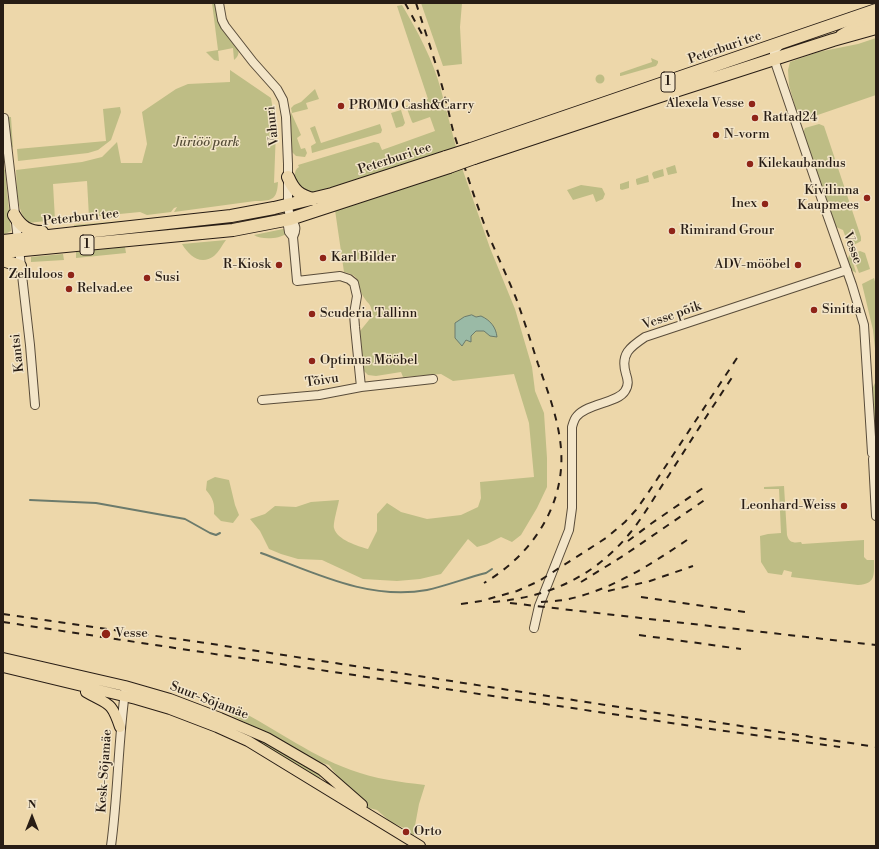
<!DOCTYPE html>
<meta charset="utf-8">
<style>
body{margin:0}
#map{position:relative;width:879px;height:849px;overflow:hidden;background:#edd7aa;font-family:"Libre Bodoni",serif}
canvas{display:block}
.frame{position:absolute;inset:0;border:4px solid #281d15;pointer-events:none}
.north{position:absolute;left:12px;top:797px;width:40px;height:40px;-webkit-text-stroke:3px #f3e5c8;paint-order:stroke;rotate:0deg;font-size:11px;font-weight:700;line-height:16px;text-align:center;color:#281d15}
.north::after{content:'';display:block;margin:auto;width:14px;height:18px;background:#281d15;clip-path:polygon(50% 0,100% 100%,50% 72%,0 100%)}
</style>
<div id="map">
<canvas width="879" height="849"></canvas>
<div class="frame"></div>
<div class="north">N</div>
</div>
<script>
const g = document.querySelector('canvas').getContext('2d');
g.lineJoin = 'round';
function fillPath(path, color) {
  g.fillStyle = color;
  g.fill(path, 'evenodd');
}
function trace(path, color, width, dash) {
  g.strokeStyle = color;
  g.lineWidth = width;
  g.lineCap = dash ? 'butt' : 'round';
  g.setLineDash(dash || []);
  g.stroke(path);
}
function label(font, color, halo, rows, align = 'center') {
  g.font = font + ' "Libre Bodoni",serif';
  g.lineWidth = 3;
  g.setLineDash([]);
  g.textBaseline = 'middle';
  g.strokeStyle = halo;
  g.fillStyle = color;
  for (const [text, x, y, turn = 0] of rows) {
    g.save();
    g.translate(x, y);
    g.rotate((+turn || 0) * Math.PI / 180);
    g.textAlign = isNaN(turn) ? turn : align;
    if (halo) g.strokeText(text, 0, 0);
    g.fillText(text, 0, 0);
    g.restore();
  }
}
const green = new Path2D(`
 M212 3H215C216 11 217 20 221 27 226 36 248 50 234 60L233 48 218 51 219 61 214 60 206 52 218 50Z
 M421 3H462L460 27 462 64 443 66Z
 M402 5C418 32 433 60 441 90 446 109 451 128 456 147L317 192 308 193 296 183C295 177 293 171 299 167L298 165 374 142 379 143 382 150 435 131 430 117 413 123 412 122 406 106 428 99 397 6Z
 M876 38V95L806 119 798 117 789 85 788 70 790 62 818 52 858 44Z
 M651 58 658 61V63L656 66 621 76H620V73L652 62Z
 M230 70 271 98 276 130 274 183 278 182C277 200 272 201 255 201L174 212 177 207 174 208 171 212 147 215 140 212 89 217 87 181 53 184 55 220 28 223C16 211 17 186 16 170L82 162 102 157 117 142 121 163H142L147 144 142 112 176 89 188 84 230 82Z
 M595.5 79a4.5 4.5 0 1 1 9 0a4.5 4.5 0 1 1-9 0Z
 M315 89 319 99 306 103 308 109 292 113 291 108 294 105 301 102Z
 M120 107 121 112 111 140 98 150 88 153 18 161 17 149 106 141 103 109Z
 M401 110 405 123 403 126 396 128 391 113Z
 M291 112C294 120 298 127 301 135L297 138 301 149 305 148 307 153 305 157 296 156 292 152 290 147Z
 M6 117H11L13 148 10 144Z
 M380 124 382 130 381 133 312 153 311 146 316 143 310 128 315 126 321 143Z
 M819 124 824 126 861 237V241C858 243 853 245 849 246L843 230 836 227 803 133 805 128Z
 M675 165 677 173 668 175 666 168Z
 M462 168 490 248 515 309 532 367 535 391 544 413 547 458V487L537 508 521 535 512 542 501 537 487 544 477 547 468 539 441 574 420 579 397 581 363 579 322 560 298 559 281 554 269 549 260 531 250 519 265 514 275 506 296 507 311 502 339 500C338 506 333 523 334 528 337 540 358 546 368 549L377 531V514L387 503 401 512 427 519 461 515 478 507 481 498 480 482 534 477 529 423 514 374 453 381 441 374 403 377 401 372 376 376 368 375 364 371 360 331 373 315C370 301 369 306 363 296 356 284 363 276 344 272L335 210Z
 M3 169 5 170 11 231 3 235Z
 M663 169 664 176 654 179 652 174 653 172Z
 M648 175 649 182 637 185 636 181V179Z
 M629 181V188L622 190 620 189V184Z
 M581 185 602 188 605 194 603 199 596 202 593 194 573 200 567 190Z
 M123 221 106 225 75 229 74 225Z
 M283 229 286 230V234C279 239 261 240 254 235Z
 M226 240C222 245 219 252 214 256 201 266 189 256 182 244Z
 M125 247 126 253 76 258V252Z
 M860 251 865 253 870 269 859 273 852 254Z
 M63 254 64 260 31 262V257Z
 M850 254 856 272V273L850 269 847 260Z
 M874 278 876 285V358L873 330 862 284Z
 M875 383H876V453H875L871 391Z
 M215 477 229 480 235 505 239 515 233 523 221 521 214 514C215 504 213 498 206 490L207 481Z
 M784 486 787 535C789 543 794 543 801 542L802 544 864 540V557L867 560H874C874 575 876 584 858 585L791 577 792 572 784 570 782 575 768 573 761 562 760 536 768 534 781 533 779 489H764V487Z
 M227 704C269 724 307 754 351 770 375 779 400 782 425 785L419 804 414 831 416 834 412 835 406 829 395 824 394 825 377 810 369 808 365 805 341 781 329 765 316 761 258 729 231 715 227 709Z
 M226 725 265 741 321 775 320 778 318 779Z`);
const water = new Path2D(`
 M472 315 476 317 481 316C490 320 496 327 497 337L490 336 484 331H476L471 336V342L466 340 462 346 455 338V323L464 317Z`);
const stream = new Path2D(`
 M30 500 96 503 185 519 210 533 216 535 220 533
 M261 553C313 572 369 601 427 590 446 586 466 578 486 573L492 569`);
const minor = new Path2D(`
 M219 3 222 20 225 26 253 62 277 89 283 100 286 117 288 164V205L290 219 288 226 289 232 293 237 297 281 340 276 349 279 354 283 357 296 354 314 355 327 361 387
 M782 43 774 51V59L822 200 852 285 864 325 872 453
 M4 118 30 345 35 405
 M290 219C296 225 297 229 293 237
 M262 400 319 395 361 387 433 379
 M873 459 876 516
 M534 628 539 606 569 530 572 508V427C573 424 574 419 577 416 588 403 618 403 625 391 629 385 628 380 626 374 620 354 630 347 645 337L847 270
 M111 846C118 795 118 743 125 692`);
const major = new Path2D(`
 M841 35 856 26 876 20
 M3 658 125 686 170 699 220 718 267 738 322 770 362 805
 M3 667 136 699 170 709 217 727 248 741 420 846
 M86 692C108 705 111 700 120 727`);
const highway = new Path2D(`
 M471 149 876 10
 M474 158 672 92 833 40 876 28
 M288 177C294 191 299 195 313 199
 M14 215C21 227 29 232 42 232
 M3 241 231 216 274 208 332 194 446 157
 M3 252 233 230 290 219 449 167
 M3 260 20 266`);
const rail = new Path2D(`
 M405 3 422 34
 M416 3C426 34 437 66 445 97 449 111 451 126 456 140 466 172 476 203 488 234 497 255 507 276 516 298 524 320 531 342 538 364 550 397 564 434 561 469 557 518 525 559 484 583
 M628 541 652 523 703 488
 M581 582 623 556 709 497
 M608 591 650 581 693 566
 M641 597 745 612
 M493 602C549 597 594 577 630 533 644 516 656 494 669 475 690 442 711 409 733 376
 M541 602C550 601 560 601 569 599 613 589 650 565 687 540
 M510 603 876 645
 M461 604 481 601 517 591 539 581 606 538 625 522 636 510 648 493 737 358
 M3 614 219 645 876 747
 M3 622 711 729 840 747
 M639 635 741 649`);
const highwayBridge = new Path2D(`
 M446 157 471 149
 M449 167 474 158`);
const markers = [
 [752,104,4,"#8f2418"],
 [341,106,4,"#8f2418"],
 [755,118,4,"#8f2418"],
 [716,135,4,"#8f2418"],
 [750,164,4,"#8f2418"],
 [867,198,4,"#8f2418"],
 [765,204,4,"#8f2418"],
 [672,231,4,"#8f2418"],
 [323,258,4,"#8f2418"],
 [279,265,4,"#8f2418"],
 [798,265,4,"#8f2418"],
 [71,275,4,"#8f2418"],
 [147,278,4,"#8f2418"],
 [69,289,4,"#8f2418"],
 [814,310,4,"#8f2418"],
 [312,314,4,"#8f2418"],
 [312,361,4,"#8f2418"],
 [844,506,4,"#8f2418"],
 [106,634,5,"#8f2418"],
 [406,832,4,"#8f2418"]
];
const shields = [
 [668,82,14],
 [87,245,14]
];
const shieldNames = [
 ["1",668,82],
 ["1",87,245]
];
const streetNames = [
 ["Peterburi tee",725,48,-19],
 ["Vahuri",273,126,-96],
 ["Peterburi tee",395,159,-18],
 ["Peterburi tee",81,218,-6],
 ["Vesse",852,248,70],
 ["Vesse põik",672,316,-19],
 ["Kantsi",18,353,-96],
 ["Tõivu",322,381,-8],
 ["Suur-Sõjamäe",209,701,21],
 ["Kesk-Sõjamäe",105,771,-86]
];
const poiNames = [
 ["Alexela Vesse",744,104,"right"],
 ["PROMO Cash&Carry",349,106],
 ["Rattad24",763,118],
 ["N-vorm",724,135],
 ["Kilekaubandus",758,164],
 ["Kivilinna",859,191,"right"],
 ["Kaupmees",859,206,"right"],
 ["Inex",757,204,"right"],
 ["Rimirand Grour",680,231],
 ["Karl Bilder",331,258],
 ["R-Kiosk",271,265,"right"],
 ["ADV-mööbel",790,265,"right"],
 ["Zelluloos",63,275,"right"],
 ["Susi",155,278],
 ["Relvad.ee",77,289],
 ["Sinitta",822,310],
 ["Scuderia Tallinn",320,314],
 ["Optimus Mööbel",320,361],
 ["Leonhard-Weiss",836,506,"right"],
 ["Vesse",115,634],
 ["Orto",414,832]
];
const parkNames = [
 ["Jüriöö park",207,143]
];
fillPath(green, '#bebd85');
fillPath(water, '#9abaa6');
trace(water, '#6c7b6c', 1);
trace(stream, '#6c7b6c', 2);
trace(minor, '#594c3a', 10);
trace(major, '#281d15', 12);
trace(highway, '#281d15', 14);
trace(minor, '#f3e5c8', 8);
trace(major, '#edd7aa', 10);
trace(highway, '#edd7aa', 12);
trace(rail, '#281d15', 2, [7, 7]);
trace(highwayBridge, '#281d15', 14, []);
trace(highwayBridge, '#edd7aa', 12);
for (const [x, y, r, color] of markers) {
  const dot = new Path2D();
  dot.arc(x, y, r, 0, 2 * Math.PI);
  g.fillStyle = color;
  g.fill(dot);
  trace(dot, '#f3e5c8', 1.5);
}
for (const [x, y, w] of shields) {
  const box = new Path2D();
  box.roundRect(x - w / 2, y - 10, w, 20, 3);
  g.fillStyle = '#f3e5c8';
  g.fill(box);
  trace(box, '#281d15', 1);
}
label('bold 12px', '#281d15', null, shieldNames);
label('13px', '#281d15', '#f3e5c8', streetNames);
label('13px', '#281d15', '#f3e5c8', poiNames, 'left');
label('italic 13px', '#554d37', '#f3e5c8', parkNames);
</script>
